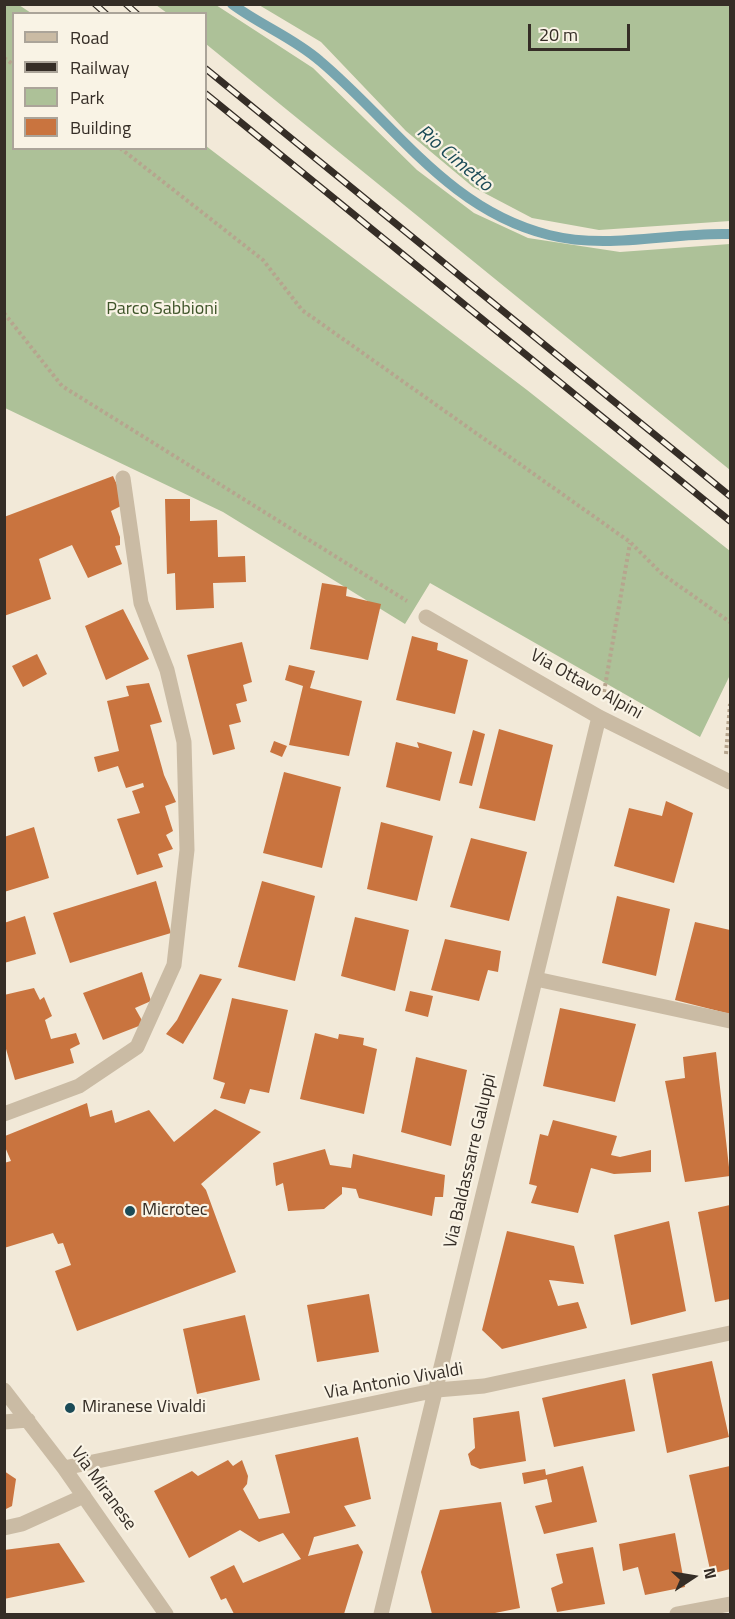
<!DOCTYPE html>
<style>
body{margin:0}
#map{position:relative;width:735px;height:1619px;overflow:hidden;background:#f2e9d8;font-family:"Titillium Web",sans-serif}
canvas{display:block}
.frame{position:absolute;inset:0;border:6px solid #352d26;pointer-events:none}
.legend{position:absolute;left:12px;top:12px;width:195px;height:138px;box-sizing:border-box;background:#f9f3e5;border:2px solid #aba499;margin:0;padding:8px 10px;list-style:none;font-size:18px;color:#352d26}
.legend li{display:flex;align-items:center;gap:12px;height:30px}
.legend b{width:30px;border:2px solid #aba499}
.north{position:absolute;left:663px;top:1547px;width:60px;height:60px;-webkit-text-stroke:4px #f9f3e5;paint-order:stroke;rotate:78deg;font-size:16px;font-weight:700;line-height:24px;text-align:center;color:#352d26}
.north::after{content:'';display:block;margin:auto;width:21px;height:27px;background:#352d26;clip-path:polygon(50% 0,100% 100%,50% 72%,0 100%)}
.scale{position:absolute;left:528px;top:24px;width:102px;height:27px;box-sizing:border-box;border:3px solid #352d26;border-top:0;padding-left:8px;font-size:18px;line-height:21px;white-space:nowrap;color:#352d26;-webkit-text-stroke:4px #f9f3e5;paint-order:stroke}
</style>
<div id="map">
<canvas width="735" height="1619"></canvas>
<div class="frame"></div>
<ul class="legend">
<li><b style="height:8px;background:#cabba4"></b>Road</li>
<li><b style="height:8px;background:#352d26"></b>Railway</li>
<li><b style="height:16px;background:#adc198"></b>Park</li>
<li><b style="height:16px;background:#c9743f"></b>Building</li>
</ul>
<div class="north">N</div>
<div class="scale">20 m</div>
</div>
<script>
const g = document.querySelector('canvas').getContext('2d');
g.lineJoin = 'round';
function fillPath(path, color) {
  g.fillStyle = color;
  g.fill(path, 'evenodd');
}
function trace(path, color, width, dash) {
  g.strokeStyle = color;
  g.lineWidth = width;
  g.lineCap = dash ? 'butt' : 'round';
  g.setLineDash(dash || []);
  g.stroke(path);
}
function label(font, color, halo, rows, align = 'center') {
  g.font = font + ' "Titillium Web",sans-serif';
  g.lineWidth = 4.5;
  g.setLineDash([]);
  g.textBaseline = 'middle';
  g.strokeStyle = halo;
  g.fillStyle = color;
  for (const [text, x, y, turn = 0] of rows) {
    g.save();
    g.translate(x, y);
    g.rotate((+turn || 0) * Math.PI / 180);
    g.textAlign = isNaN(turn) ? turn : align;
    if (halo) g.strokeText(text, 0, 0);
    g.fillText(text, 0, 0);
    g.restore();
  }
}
const green = new Path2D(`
 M4 5H19L31 13 14 14V148H206V146L527 390 730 551V675L700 737 430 583 405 624 223 512 5 408Z
 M156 5H216L313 68 417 170 474 213 528 238 620 252 730 244V470L206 44V14L167 13Z
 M259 5H730V221L599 230 532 218 473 187 406 131 321 42Z`);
const stream = new Path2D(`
 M232 4C260 25 294 38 320 61 395 124 448 210 549 235 609 250 670 232 730 234`);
const building = new Path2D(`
 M113 476 123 498 121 506 111 511 120 537V545L115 546 122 564 88 578 72 545 39 559 51 599 4 616V517Z
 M165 499H190V521L217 520 218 557 245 556 246 582 213 583 214 608 176 610 175 573 167 574Z
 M322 583 347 587 346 596 381 604 368 660 310 649Z
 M123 609 149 659 106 680 85 626Z
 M412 636 438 643 437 650 468 660 455 714 396 700Z
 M242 642 252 682 243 685 247 701 236 704 241 722 229 725 235 749 213 755 187 655Z
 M37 654 47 674 23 687 12 666Z
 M289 665 315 671 310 688 362 701 349 756 289 745 303 686 285 680Z
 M149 683 162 722 150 725 164 775 176 802 165 806 173 831 166 835 173 849 158 854 163 867 137 875 117 819 140 813 132 791 144 787 143 783 126 788 118 766 98 772 94 757 119 751 107 701 129 696 126 686Z
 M499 729 553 745 535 821 479 808Z
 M473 730 485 734 472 786 459 783Z
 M274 741 287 746 282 757 270 752Z
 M396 742 419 748 417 742 452 752 440 801 386 787Z
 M284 772 341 787 322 868 263 853Z
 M666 801 693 813 674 883 614 866 629 808 662 816Z
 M381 822 433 836 417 901 367 889Z
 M34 827 49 878 4 892V837Z
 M471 838 527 852 509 921 450 907Z
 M156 881 171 933 70 963 53 913Z
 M262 881 315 896 295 981 238 967Z
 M617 896 670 909 656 976 602 963Z
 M25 916 36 954 4 963V923Z
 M355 917 409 930 395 991 341 976Z
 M695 922 730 930V1014L675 1000Z
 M445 939 501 951 498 972 488 970 479 1001 431 990Z
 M142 972 151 1001 135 1008 144 1024 103 1040 83 993Z
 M200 974 222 979 183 1044 166 1034 177 1020Z
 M34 988 40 1000 44 997 52 1016 45 1020 51 1039 76 1033 80 1044 70 1049 74 1063 15 1080 4 1042V995Z
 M410 991 433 996 428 1017 405 1011Z
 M232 998 288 1010 269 1093 250 1089 245 1104 220 1098 225 1083 213 1079Z
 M560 1008 636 1024 615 1102 543 1086Z
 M315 1033 338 1039 339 1034 364 1038 363 1045 377 1049 364 1114 300 1099Z
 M716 1052 730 1176 685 1182 665 1081 685 1078 683 1057Z
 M416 1057 467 1070 451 1146 401 1132Z
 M87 1103 90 1117 112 1110 115 1123 149 1110 174 1142 215 1109 261 1132 201 1184 206 1190 236 1272 77 1331 55 1271 71 1265 63 1243 58 1244 53 1233 4 1248V1163L11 1161 5 1147V1136Z
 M553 1120 617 1136 611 1155 620 1157 651 1150V1172L614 1174 591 1168 578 1213 531 1203 537 1186 529 1184 540 1134 548 1136Z
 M325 1149 330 1165 351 1168 353 1154 445 1175 443 1197H435L432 1216 359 1198 356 1189 342 1187V1194L324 1209 288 1211 283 1183 276 1186 273 1163Z
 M730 1205V1299L715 1302 698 1212Z
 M669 1221 686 1311 631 1325 614 1235Z
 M507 1231 574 1246 584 1284 549 1280 558 1306 578 1302 587 1328 502 1349 482 1330Z
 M369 1294 379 1352 317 1362 307 1305Z
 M245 1315 260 1380 197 1394 183 1329Z
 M712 1361 729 1437 667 1453 652 1374Z
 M625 1379 635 1431 554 1447 542 1398Z
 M519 1411 526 1461 480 1469 471 1465 468 1454 475 1448 473 1418Z
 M358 1437 371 1499 344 1506 356 1526 314 1537 308 1556 358 1544 363 1552 344 1614H234L226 1598 221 1600 210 1577 234 1565 243 1583 301 1559 283 1533 259 1542 240 1530 189 1558 154 1491 192 1471 198 1476 228 1460 233 1466 242 1460 248 1476 247 1484 243 1489 259 1519 290 1513 275 1455Z
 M583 1466 597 1522 544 1534 535 1506 552 1502 547 1479 524 1484 522 1473 545 1469 546 1475Z
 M730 1466V1569L711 1574 689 1475Z
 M4 1471 16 1479 12 1506 4 1510Z
 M501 1502 520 1608 490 1614H432L421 1572 440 1510Z
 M675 1533 685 1587 645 1595 638 1567 623 1571 619 1544Z
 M59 1543 85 1582 4 1599V1550Z
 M593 1547 605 1604 557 1612 551 1588 563 1583 556 1554Z`);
const path = new Path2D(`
 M4 58 14 65
 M120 148 263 260 302 310 630 542 661 573 730 622
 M4 313 62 386 407 601
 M604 692 630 543
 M726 754 730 704`);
const minor = new Path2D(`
 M426 617 599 717 730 782
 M536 979 730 1021
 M4 1114 79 1086 137 1047 174 965 187 850 184 742 167 670 141 603 123 478
 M4 1390 64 1468 166 1614
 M4 1422 28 1420
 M64 1468 437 1390 484 1386 730 1333
 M4 1528 22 1524 84 1496
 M381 1614 599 717
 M677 1614 730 1604`);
const rail = new Path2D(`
 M95 4 106 14
 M126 4 137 14
 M206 69 730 496
 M206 94 730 521`);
const markers = [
 [130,1211,6,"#1b4b57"],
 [70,1408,6,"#1b4b57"]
];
const parkNames = [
 ["Parco Sabbioni",162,310]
];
const streetNames = [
 ["Via Ottavo Alpini",586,685,29],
 ["Via Baldassarre Galuppi",471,1161,-77],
 ["Via Antonio Vivaldi",394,1382,-10],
 ["Via Miranese",103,1489,54]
];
const poiNames = [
 ["Microtec",142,1211],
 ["Miranese Vivaldi",82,1408]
];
const waterNames = [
 ["Rio Cimetto",454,159,40]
];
fillPath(green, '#adc198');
trace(stream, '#77a5af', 10);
fillPath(building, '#c9743f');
trace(path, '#b6a58e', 4, [3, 3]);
trace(minor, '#cabba4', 15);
trace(rail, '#352d26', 7);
trace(rail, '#f9f3e5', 4.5, [14]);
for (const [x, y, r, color] of markers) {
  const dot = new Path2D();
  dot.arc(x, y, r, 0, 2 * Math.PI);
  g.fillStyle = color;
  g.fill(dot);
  trace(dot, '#f9f3e5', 2);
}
label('18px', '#3e5429', '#f9f3e5', parkNames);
label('18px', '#352d26', '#f9f3e5', streetNames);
label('18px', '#352d26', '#f9f3e5', poiNames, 'left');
label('italic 20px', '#1b4b57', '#f9f3e5', waterNames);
</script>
